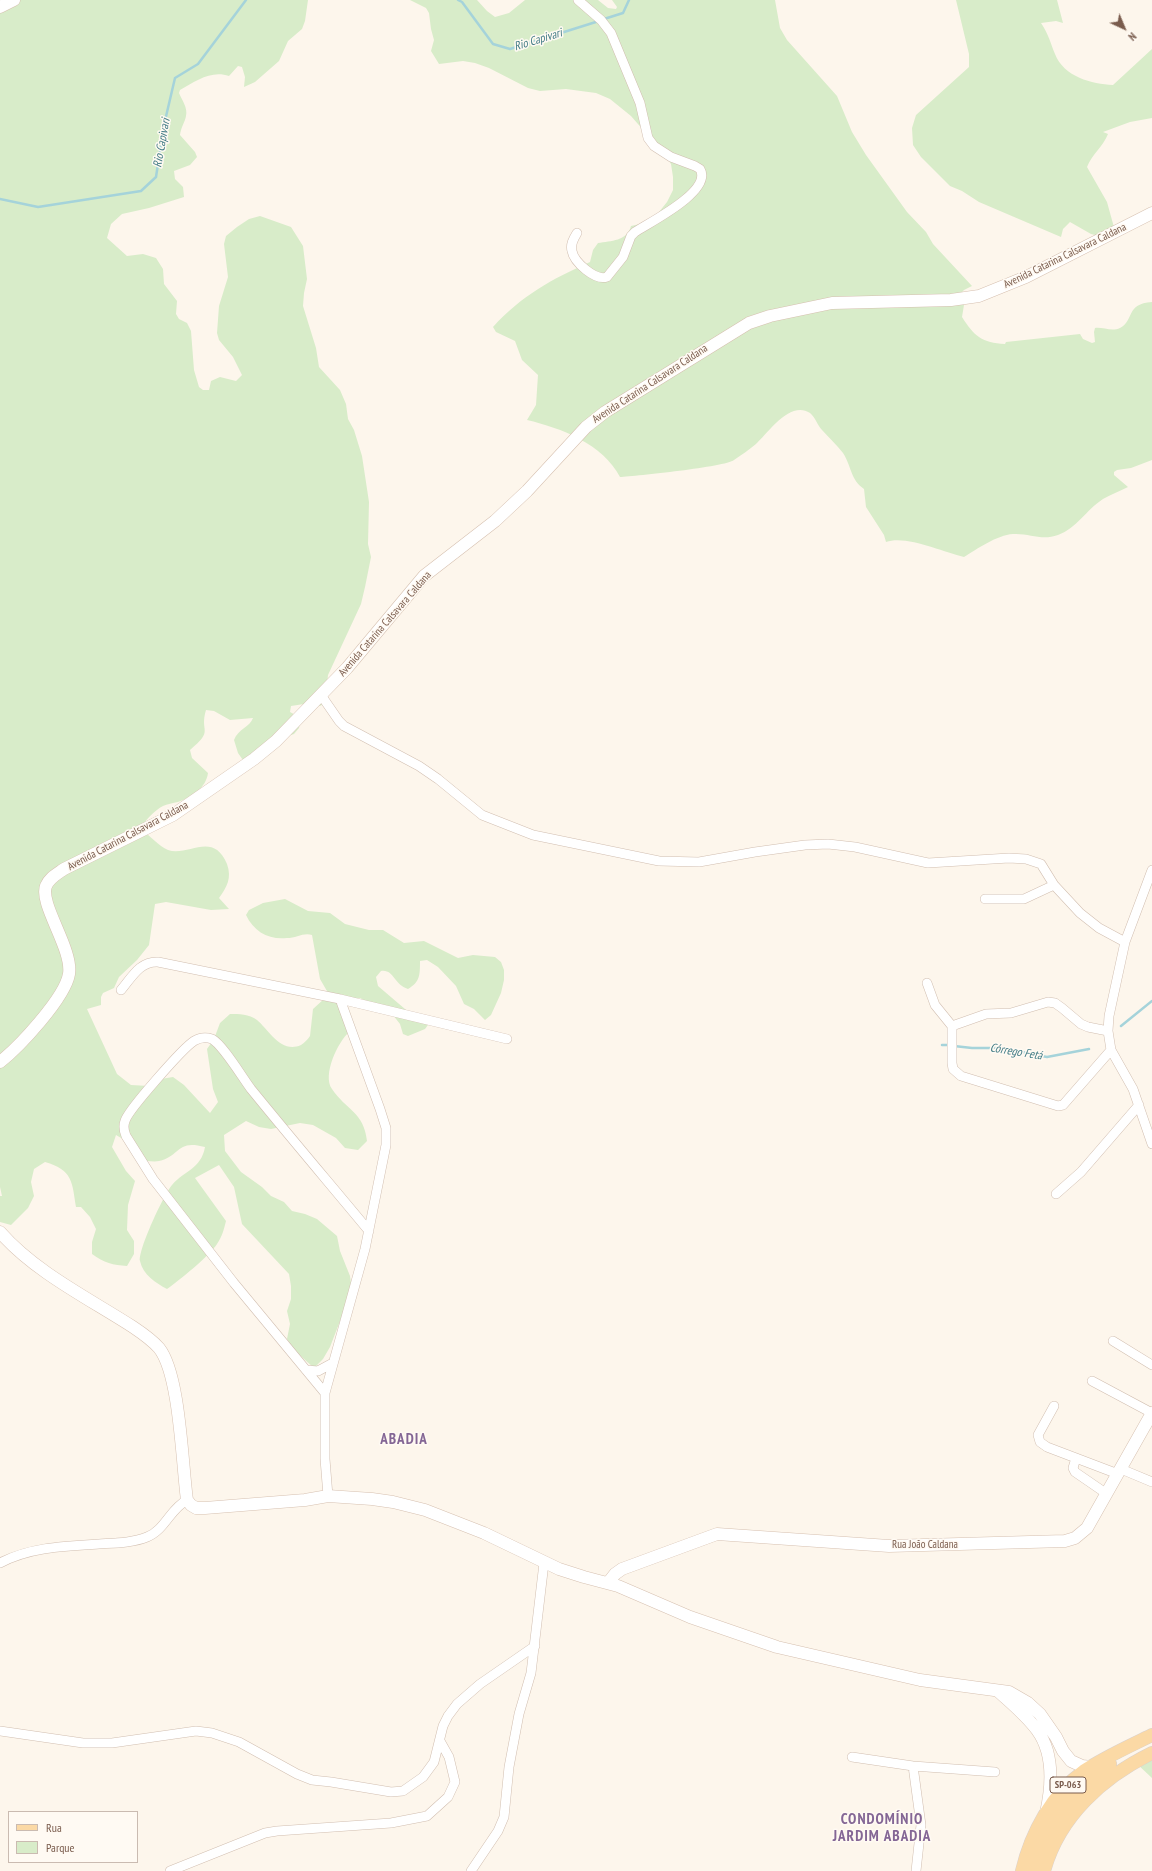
<!DOCTYPE html>
<meta charset="utf-8">
<style>
body{margin:0}
#map{position:relative;width:1152px;height:1871px;overflow:hidden;background:#fdf6ec;font-family:"PT Sans Narrow",sans-serif}
canvas{display:block}
.legend{position:absolute;left:8px;top:1811px;width:130px;height:52px;box-sizing:border-box;background:#fffaf3;border:1px solid #cabbb1;margin:0;padding:5px 7px;list-style:none;font-size:12px;color:#7a5c4d}
.legend li{display:flex;align-items:center;gap:8px;height:20px}
.legend b{width:20px;border:1px solid #cabbb1}
.north{position:absolute;left:1104px;top:8px;width:40px;height:40px;-webkit-text-stroke:3px #fffaf3;paint-order:stroke;rotate:136deg;font-size:11px;font-weight:700;line-height:16px;text-align:center;color:#7a5c4d}
.north::after{content:'';display:block;margin:auto;width:14px;height:18px;background:#7a5c4d;clip-path:polygon(50% 0,100% 100%,50% 72%,0 100%)}
</style>
<div id="map">
<canvas width="1152" height="1871"></canvas>
<ul class="legend">
<li><b style="height:5px;background:#fbd9a5"></b>Rua</li>
<li><b style="height:11px;background:#d8ecc9"></b>Parque</li>
</ul>
<div class="north">N</div>
</div>
<script>
const g = document.querySelector('canvas').getContext('2d');
g.lineJoin = 'round';
function fillPath(path, color) {
  g.fillStyle = color;
  g.fill(path, 'evenodd');
}
function trace(path, color, width, dash) {
  g.strokeStyle = color;
  g.lineWidth = width;
  g.lineCap = dash ? 'butt' : 'round';
  g.setLineDash(dash || []);
  g.stroke(path);
}
function label(font, color, halo, rows, align = 'center') {
  g.font = font + ' "PT Sans Narrow",sans-serif';
  g.lineWidth = 3;
  g.setLineDash([]);
  g.textBaseline = 'middle';
  g.strokeStyle = halo;
  g.fillStyle = color;
  for (const [text, x, y, turn = 0] of rows) {
    g.save();
    g.translate(x, y);
    g.rotate((+turn || 0) * Math.PI / 180);
    g.textAlign = isNaN(turn) ? turn : align;
    if (halo) g.strokeText(text, 0, 0);
    g.fillText(text, 0, 0);
    g.restore();
  }
}
const green = new Path2D(`
 M14 0H308L305 21 302 29 288 41 279 61 255 82 244 87 245 77 242 67 238 66 229 76C211 70 196 81 180 90L179 93C182 100 188 108 186 116 185 122 181 127 180 135L195 152 197 157 190 165 174 171 175 179 183 187 184 197 149 208 122 214 111 224 107 238 127 256 143 254 156 258 163 269 164 284 177 301 176 314 179 319 187 323 191 331 194 370 199 387 203 390H209L211 381 220 377 236 381 242 375 233 357 219 340 217 333 219 306 228 277 224 244 226 236 237 227 249 219 260 216 291 227 303 246 307 279 304 293 303 306 316 348 319 367 340 390 346 404 348 419 354 430 362 456 369 502 368 544 371 557 365 587 361 604 328 675 325 703 320 706 304 704 291 706 290 712 301 718 299 728 294 734 282 738 245 763 238 753 234 740C238 729 250 727 253 718L230 720 214 711 206 710C199 733 215 729 190 750L192 758 208 773C206 788 192 797 178 802 173 803 167 804 163 806 155 810 144 821 141 829 149 835 159 846 168 850 188 857 213 830 227 864 232 878 227 887 219 898L229 909 211 910 166 902 155 904 149 945 137 960 119 977 114 988 103 993 101 997V1005L87 1009 117 1074 131 1085 149 1086 161 1079 173 1077 184 1085 210 1113 218 1102 213 1089 207 1049 214 1039 220 1023 230 1014C239 1014 249 1014 257 1020 269 1030 281 1054 301 1045 304 1043 308 1039 310 1036L313 1009 324 999 331 998 320 979 312 935C304 932 296 938 287 938 269 940 254 932 246 915L249 910 263 903 285 899 308 911 330 913 345 924 369 930H383L404 943 424 941 458 958 473 955 495 957 501 962 504 970V980L501 993 491 1015 485 1020 474 1009 464 1004 456 986 438 967 427 960 420 961C420 975 420 982 408 989 394 985 394 969 381 971L376 977 378 986 412 1015 428 1025 425 1029 408 1036 403 1034 400 1024 389 1010 377 1007 360 998H341L349 1032C338 1042 322 1075 332 1089 346 1110 364 1112 367 1141L358 1150 345 1148 336 1138 313 1125 300 1123 271 1129 259 1127 246 1121 224 1135 225 1151 241 1172 262 1187 271 1196 284 1202 292 1211 305 1214 317 1219 337 1236 340 1251 350 1276 352 1290 330 1347 323 1359 314 1368 294 1350 287 1339 290 1324 287 1311 291 1299V1286L289 1274 242 1224 234 1187 219 1165 195 1178 226 1221C224 1229 222 1237 217 1244 209 1256 180 1280 167 1289 156 1283 143 1275 140 1261 138 1250 164 1194 172 1185 185 1170 201 1169 205 1147 176 1139 181 1156 159 1161 155 1162 150 1161 146 1161L128 1142 116 1135 112 1147 126 1171 135 1181 128 1205 127 1230 134 1241V1254L127 1266C113 1265 104 1263 92 1254V1242L96 1229 90 1217 81 1207H76C72 1182 73 1170 45 1162L34 1169 31 1182 34 1196 28 1208 11 1225 0 1222V1196H2L0 1187V8Z
 M410 0H477L487 11 495 17 509 13 525 0H598L608 8 616 9 617 7 612 0H775L780 28 787 40 837 96 852 132 866 155 907 212 926 232 933 244 972 286 964 290 960 294 965 299 962 317C974 336 982 343 1005 344L1006 342 1080 334 1083 339 1092 343 1095 342 1094 332 1095 328C1103 327 1112 332 1120 328 1135 320 1125 304 1152 302V460L1131 468 1117 470 1114 472V475L1128 487C1120 491 1110 495 1103 499 1086 510 1077 528 1058 535 1041 541 1030 533 1013 534 997 535 977 549 964 557 942 552 907 535 886 542L884 535 866 507 864 489C850 479 852 467 843 453 837 445 829 438 822 430 818 426 815 417 810 413 790 400 768 433 756 444 749 450 741 455 734 460 725 467 636 476 620 477 603 444 561 428 527 420L536 405 538 375 522 360 515 341 496 332 493 327C521 296 552 279 590 262L593 250 598 243C611 241 627 241 631 226L649 222 659 212 667 202 673 190V177L671 164 664 154 631 116 610 99 596 93 566 89 540 91 528 88 489 68 475 63 463 61 439 64 431 51 434 40 431 29 429 13 426 8Z
 M956 0H1057L1063 23 1056 21 1041 23C1049 35 1050 42 1055 54 1064 77 1092 84 1113 85L1152 49V118L1130 122 1103 132 1108 134C1103 147 1092 154 1087 167L1107 202 1115 231 1107 238 1091 234 1070 222 1063 229 1061 237 979 202 962 191 950 186 921 157 913 145 912 128 916 115 969 67V54Z
 M1152 1755V1778L1136 1763Z`);
const stream = new Path2D(`
 M458 0 462 2 493 44 510 49 599 21
 M604 19 623 13 629 0
 M0 199 38 207 141 191 156 177 164 125 175 78 198 64 246 0
 M1121 1026 1152 1001
 M942 1045H949
 M954 1046 972 1048H1002L1047 1057 1089 1049`);
const street = new Path2D(`
 M577 233C574 238 570 244 572 251 574 262 595 281 607 277L623 257 631 236 635 232C650 222 713 191 700 169L695 166 671 157 654 146 648 138 640 103 611 33 601 20 578 0
 M321 695 339 721 344 726 419 766 438 779 482 815 533 835 659 861 699 862 755 852 805 845 828 844 855 847 928 863 1009 858 1026 859 1041 864 1054 885 1080 913 1099 928 1125 942
 M1152 870 1125 942 1109 1016 1108 1031 1111 1050 1133 1089 1152 1144
 M985 899H1024L1054 885
 M927 983 935 1005 952 1026V1063L953 1069 961 1076 1058 1106 1063 1105 1111 1050
 M121 990C132 977 140 961 158 962L340 999 507 1039
 M952 1026 986 1014 1011 1013 1048 1002 1055 1003 1062 1008 1081 1024 1088 1027 1108 1031
 M1056 1194 1081 1172 1139 1105
 M1113 1341 1152 1365
 M306 1370 318 1371 331 1364
 M1092 1381 1152 1413
 M325 1393 234 1283 153 1179 126 1136C124 1131 123 1126 125 1121 128 1110 183 1048 194 1041 199 1038 206 1037 212 1039 223 1045 242 1077 251 1089 290 1137 330 1184 369 1231
 M1054 1406 1038 1435 1040 1442 1047 1447 1118 1474
 M1076 1458 1073 1468 1075 1472 1107 1494
 M1121 1469 1152 1482
 M328 1496 325 1459V1393L365 1249 386 1145V1128L380 1109 340 999
 M0 1563C30 1547 66 1546 99 1544 115 1543 132 1543 147 1537 165 1530 170 1509 187 1500
 M0 1731 83 1743H112L196 1731 212 1733 239 1742 297 1774 312 1780 331 1782 391 1792 403 1791 423 1777 434 1762 443 1726 448 1716 457 1704 480 1684 535 1646
 M852 1757 913 1766 995 1772
 M913 1766 921 1825 916 1871
 M170 1871 265 1833 277 1831 391 1823 427 1816 448 1797 455 1782 449 1757 440 1741
 M471 1871 498 1831 504 1817 509 1767 519 1714 531 1673 544 1563`);
const secondary = new Path2D(`
 M0 7 14 0
 M0 1062C19 1047 65 998 69 974 73 949 39 904 46 886 49 878 57 874 64 869L173 815 254 759 276 741 347 668 424 576 495 521 527 491 586 427 605 412 749 323 770 316 832 303 951 300 979 296 1026 277 1152 213
 M0 1232C35 1272 88 1298 133 1327 142 1333 151 1339 159 1348 180 1374 182 1464 187 1500L191 1505 196 1508H205L305 1500 328 1496 372 1499 393 1502 425 1510 484 1533 559 1569 584 1577 618 1586 690 1617 777 1647 920 1680 1009 1692 1028 1703 1040 1714 1056 1737 1063 1751 1071 1761 1082 1766 1092 1767
 M608 1583 615 1574 622 1569 717 1534 889 1546 1065 1541 1075 1538 1087 1528 1152 1413
 M998 1691C1011 1703 1026 1715 1037 1730 1054 1753 1052 1786 1046 1813`);
const primary = new Path2D(`
 M1022 1871C1031 1833 1052 1794 1084 1771 1105 1757 1130 1746 1152 1735
 M1034 1871C1045 1825 1074 1792 1110 1764
 M1044 1871C1059 1816 1103 1777 1152 1753`);
const shields = [
 [1068,1785,36]
];
const shieldNames = [
 ["SP-063",1068,1785]
];
const streetNames = [
 ["Avenida Catarina Calsavara Caldana",1065,256,-26],
 ["Avenida Catarina Calsavara Caldana",650,384,-33],
 ["Avenida Catarina Calsavara Caldana",385,624,-49],
 ["Avenida Catarina Calsavara Caldana",128,836,-28],
 ["Rua João Caldana",925,1545]
];
const waterNames = [
 ["Rio Capivari",538,40,-17],
 ["Rio Capivari",162,143,-80],
 ["Córrego Fetá",1016,1052,9]
];
const districtNames = [
 ["ABADIA",404,1440],
 ["CONDOMÍNIO",882,1820],
 ["JARDIM ABADIA",882,1837]
];
fillPath(green, '#d8ecc9');
trace(stream, '#a5d3da', 2.5);
trace(street, '#d1beb0', 10);
trace(secondary, '#d6c0b0', 13);
trace(primary, '#dad1cd', 14);
trace(street, '#fff', 9);
trace(secondary, '#fff', 12);
trace(primary, '#fbd9a5', 13);
for (const [x, y, w] of shields) {
  const box = new Path2D();
  box.roundRect(x - w / 2, y - 8, w, 16, 3);
  g.fillStyle = '#fffaf3';
  g.fill(box);
  trace(box, '#7a5c4d', 1);
}
label('bold 10px', '#7a5c4d', null, shieldNames);
label('11px', '#7a5c4d', '#fffaf3', streetNames);
label('italic 12px', '#437c86', '#fffaf3', waterNames);
g.letterSpacing = '1px';
label('bold 15px', '#846695', '#fffaf3', districtNames);
g.letterSpacing = '0px';
</script>
